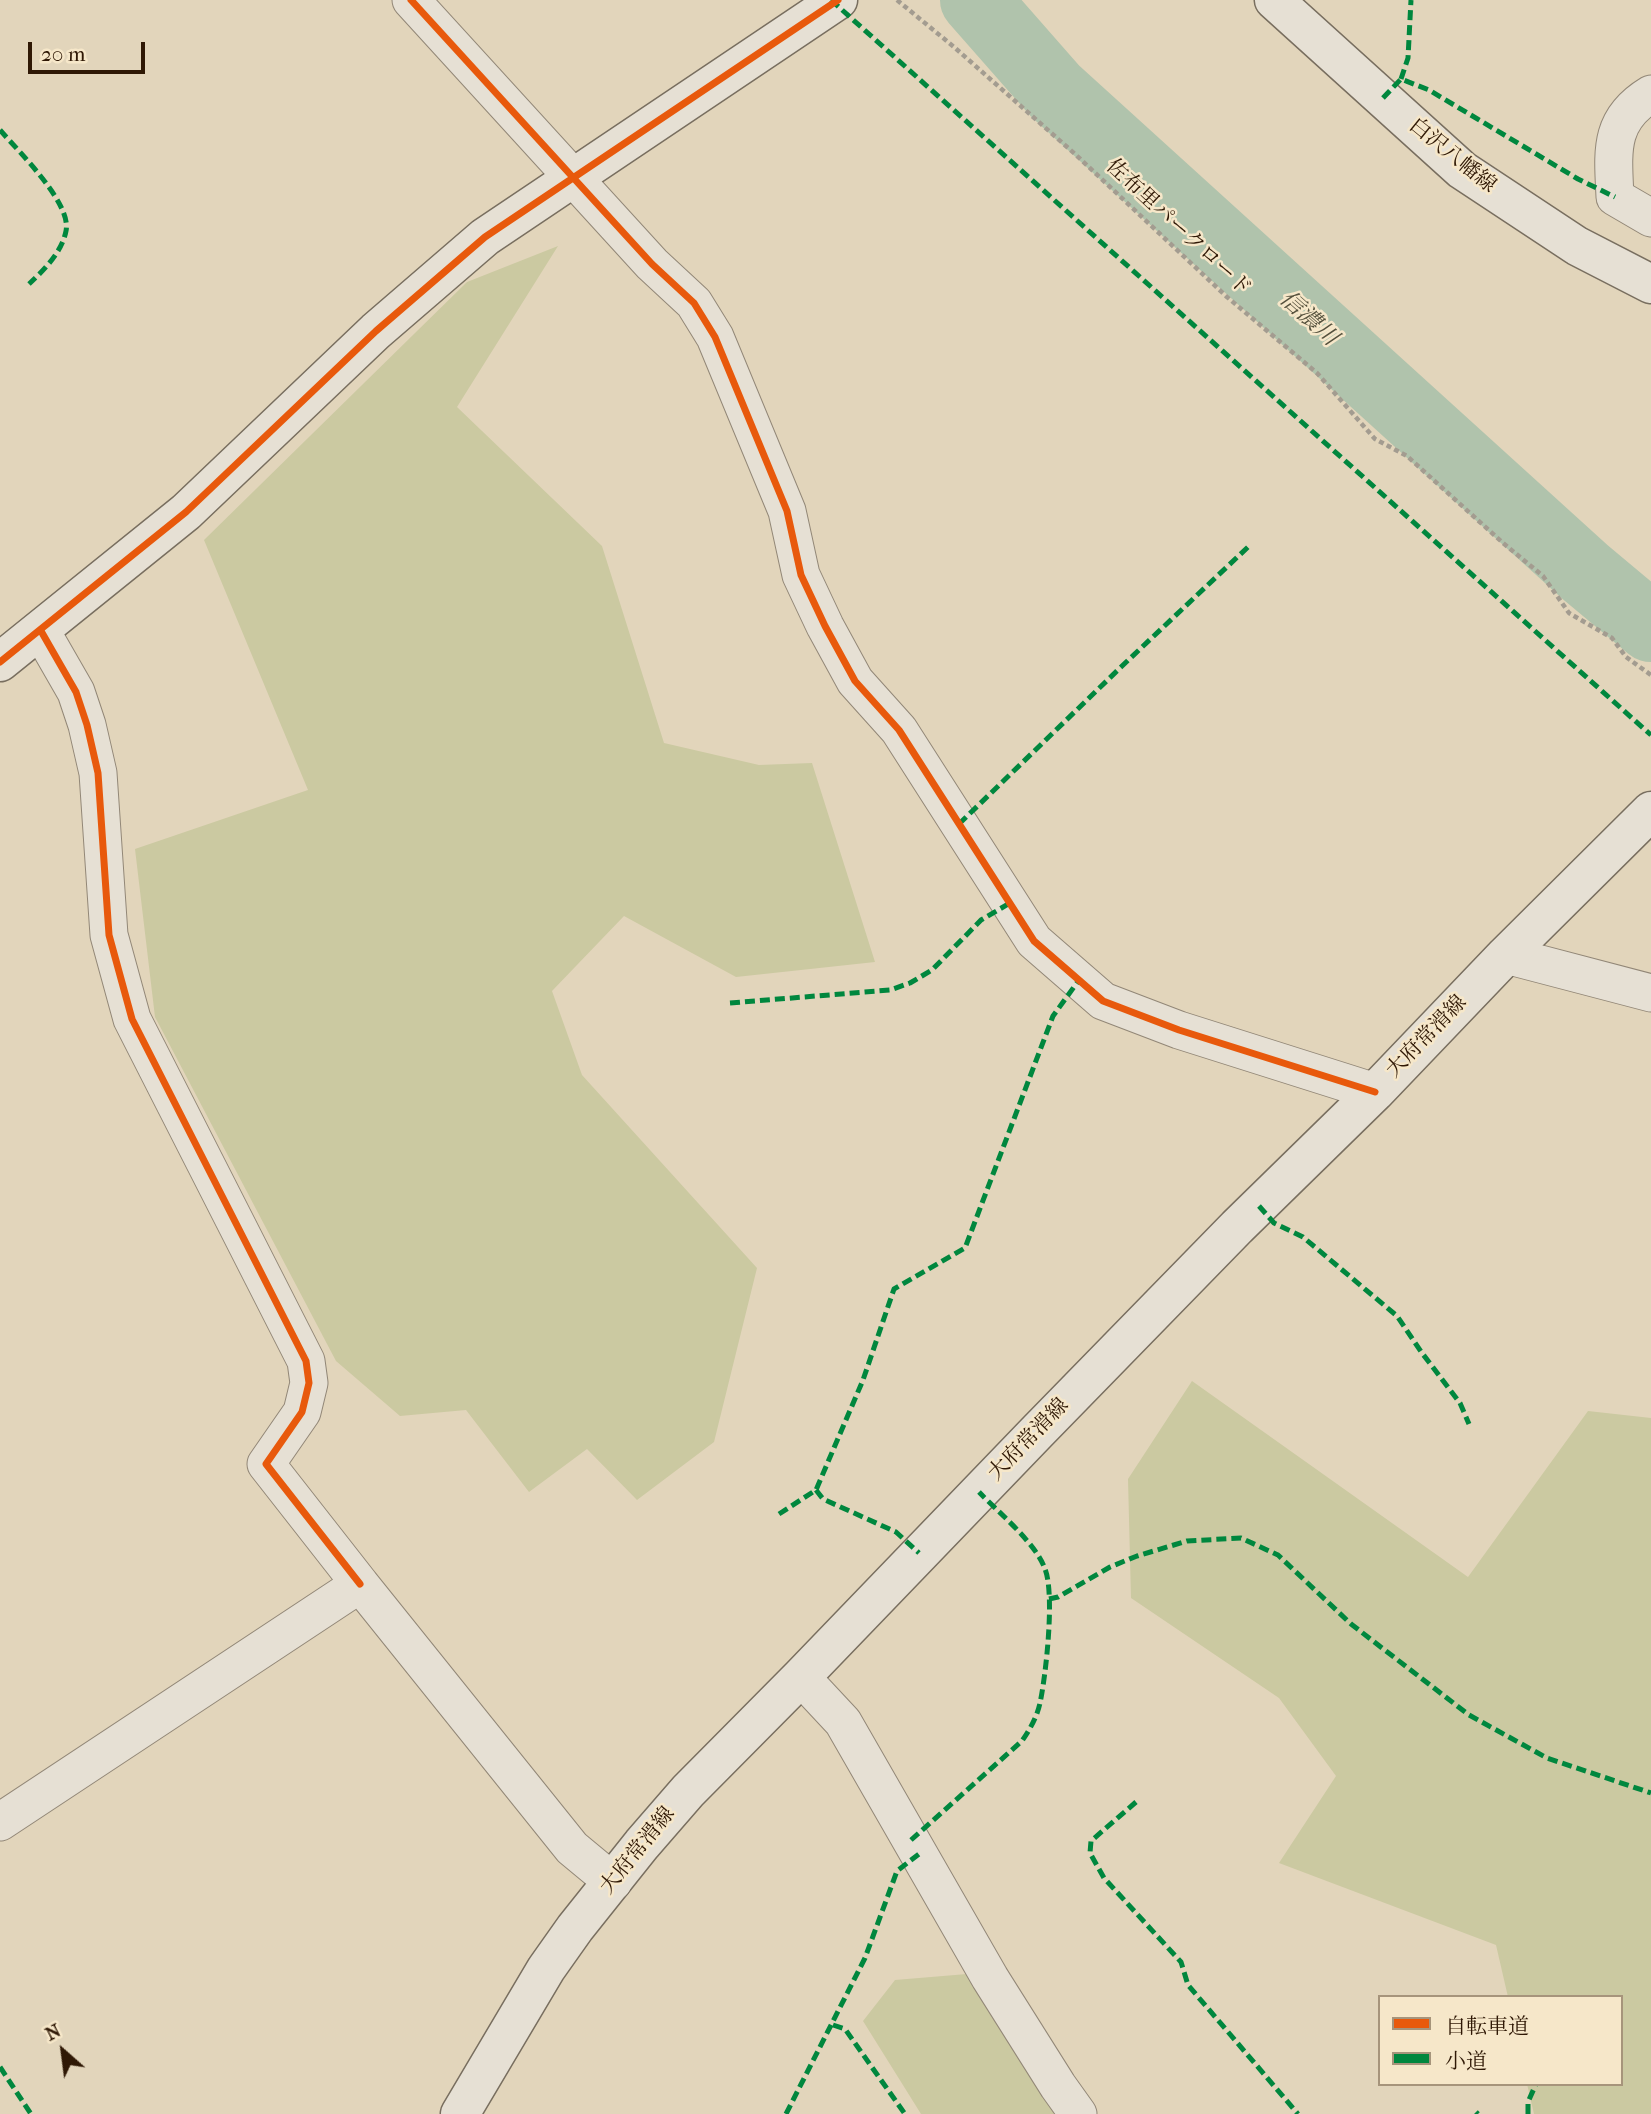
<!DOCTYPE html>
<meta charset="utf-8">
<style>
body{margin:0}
#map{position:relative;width:1651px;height:2114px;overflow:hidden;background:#e2d5bb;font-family:"IM FELL French Canon","Noto Serif JP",serif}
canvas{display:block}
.legend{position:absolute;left:1378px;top:1995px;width:245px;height:91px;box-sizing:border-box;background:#f6e7c9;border:2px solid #a6947b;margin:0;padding:9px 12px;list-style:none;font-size:21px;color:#2f1805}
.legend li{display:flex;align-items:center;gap:14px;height:35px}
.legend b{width:35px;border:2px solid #a6947b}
.north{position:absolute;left:28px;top:2016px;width:70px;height:70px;-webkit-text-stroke:5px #f6e7c9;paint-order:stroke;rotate:332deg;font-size:19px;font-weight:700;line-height:28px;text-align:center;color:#2f1805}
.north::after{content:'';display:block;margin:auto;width:24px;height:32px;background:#2f1805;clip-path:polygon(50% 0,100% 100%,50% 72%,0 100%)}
.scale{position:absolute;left:28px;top:42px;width:117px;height:32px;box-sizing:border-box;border:4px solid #2f1805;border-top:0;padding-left:9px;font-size:21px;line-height:24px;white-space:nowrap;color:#2f1805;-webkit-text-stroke:5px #f6e7c9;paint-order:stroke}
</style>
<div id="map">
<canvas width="1651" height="2114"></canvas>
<ul class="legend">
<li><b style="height:9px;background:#e8590c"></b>自転車道</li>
<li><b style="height:9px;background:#00873e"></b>小道</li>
</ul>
<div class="north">N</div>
<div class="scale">20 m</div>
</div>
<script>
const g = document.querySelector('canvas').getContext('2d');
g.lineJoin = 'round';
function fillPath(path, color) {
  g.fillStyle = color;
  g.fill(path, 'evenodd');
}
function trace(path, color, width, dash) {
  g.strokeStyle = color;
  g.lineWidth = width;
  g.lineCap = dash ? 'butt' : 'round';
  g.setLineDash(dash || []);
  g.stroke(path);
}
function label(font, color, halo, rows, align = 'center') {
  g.font = font + ' "IM FELL French Canon","Noto Serif JP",serif';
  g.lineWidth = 5;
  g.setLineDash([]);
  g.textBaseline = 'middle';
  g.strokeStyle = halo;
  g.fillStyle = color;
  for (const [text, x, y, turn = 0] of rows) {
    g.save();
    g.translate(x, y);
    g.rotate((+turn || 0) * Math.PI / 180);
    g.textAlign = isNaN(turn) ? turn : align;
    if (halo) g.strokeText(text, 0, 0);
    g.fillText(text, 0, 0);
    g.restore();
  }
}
const green = new Path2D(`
 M558 246 457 407 602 546 664 743 759 765 812 763 875 962 736 977 624 916 552 991 582 1075 757 1268 714 1442 637 1500 587 1449 529 1492 466 1410 400 1416 336 1361 155 1017 135 849 308 790 204 540 467 282Z
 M1192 1381 1468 1577 1588 1411 1651 1418V2114H1534L1527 2084H1621V1997H1508L1496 1945 1279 1863 1336 1776 1279 1698 1131 1598 1128 1479Z
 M967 1974 1063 2114H921L863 2021 895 1980Z`);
const river = new Path2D(`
 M975 0 1055 91 1585 572 1651 627`);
const path = new Path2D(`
 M897 0 954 47 1075 154 1227 297 1317 373 1375 439 1407 456 1503 543 1543 576 1569 613 1612 638 1626 657 1651 675`);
const street = new Path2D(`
 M411 0 652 264 694 303 715 337 787 511 801 575 825 626 855 681 899 730 1034 941 1103 1001 1179 1030 1375 1092
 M1651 94C1608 120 1613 152 1615 197L1651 218
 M41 631 76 692 87 725 98 773 109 935 132 1019 306 1361 309 1383 302 1412 266 1464 360 1584
 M1506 955 1651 993
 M801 1677 843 1722 990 1978 1058 2086 1078 2114
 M0 1822 360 1584 572 1848 613 1882`);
const secondary = new Path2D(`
 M1274 0 1462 170 1577 246 1651 284
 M0 662 186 512 376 331 485 237 838 0
 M460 2114 546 1969 575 1928 642 1844 688 1791 801 1677 1036 1433 1237 1227 1375 1092 1506 955 1651 811`);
const quiet = new Path2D(`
 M831 0 1651 735
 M1401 79 1408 58 1411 0
 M1383 98 1401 79 1429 90 1578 179 1615 197
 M0 130C18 151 72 203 66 231 62 252 44 270 29 284
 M959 824 1121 667 1248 547
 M730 1003 890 990 910 983 932 970 981 920 1010 903
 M1259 1206 1274 1223 1303 1237 1397 1316 1422 1353 1460 1403 1469 1424
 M816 1490 823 1499 896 1532 919 1553
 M779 1514 816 1490 863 1380 894 1289 965 1248 1053 1016 1079 980
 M1049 1599 1058 1597 1110 1567 1137 1556 1187 1541 1241 1538 1278 1555 1351 1624 1469 1715 1547 1758 1651 1793
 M1136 1802 1091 1841 1090 1853 1104 1878 1181 1962 1188 1985 1298 2114
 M911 1840 1022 1741C1030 1729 1037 1717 1040 1703 1046 1675 1055 1594 1045 1569 1036 1543 998 1512 979 1492
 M833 2025 845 2029 905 2114
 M0 2067 31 2114
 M1476 2112 1478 2114
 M786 2114 865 1958 897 1871 919 1854
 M1528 2114V2102L1536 2084`);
const cycleway = new Path2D(`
 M411 0 652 264 694 303 715 337 787 511 801 575 825 626 855 681 899 730 1034 941 1103 1001 1179 1030 1375 1092
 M41 631 76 692 87 725 98 773 109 935 132 1019 306 1361 309 1383 302 1412 266 1464 360 1584
 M0 662 186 512 376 331 485 237 838 0`);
const streetNames = [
 ["白沢八幡線",1452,156,39],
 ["佐布里パークロード",1178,228,43],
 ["大府常滑線",1427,1037,-46],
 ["大府常滑線",1029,1440,-46],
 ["大府常滑線",638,1851,-51]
];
const waterNames = [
 ["信濃川",1308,319,42]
];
fillPath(green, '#cbc9a1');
trace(river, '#b0c3ac', 70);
trace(street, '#928777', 39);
trace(secondary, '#786e5f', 41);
trace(path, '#a39c90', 4.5, [5, 3.5]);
trace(street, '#e6e0d4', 37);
trace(secondary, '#e6e0d4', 38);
trace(quiet, '#00873e', 5, [10, 5]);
trace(cycleway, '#e8590c', 7);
label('21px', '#2f1805', '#f6e7c9', streetNames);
label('italic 23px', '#55513d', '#f6e7c9', waterNames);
</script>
